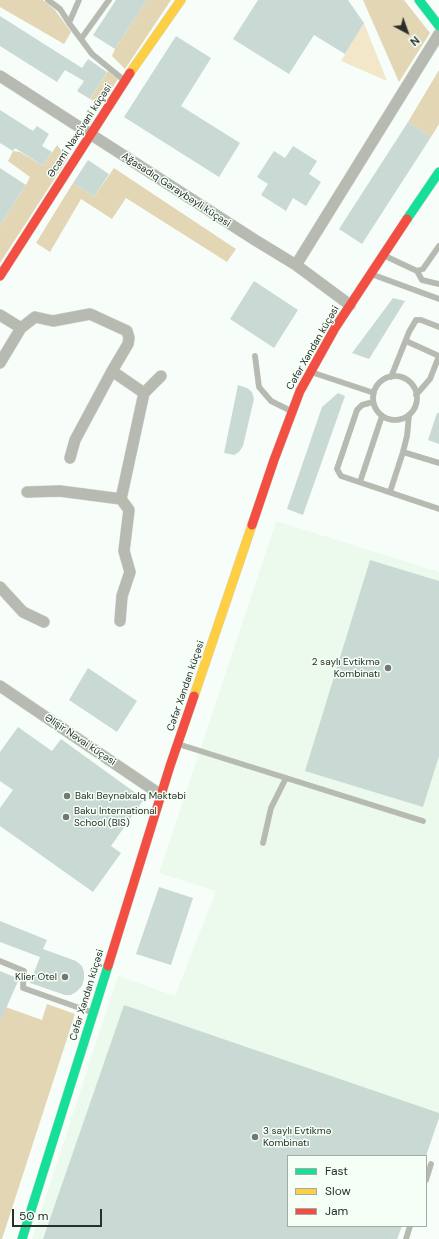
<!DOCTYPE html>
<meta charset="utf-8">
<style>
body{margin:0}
#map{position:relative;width:439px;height:1239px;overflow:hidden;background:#f7fdf8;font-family:"DM Sans",sans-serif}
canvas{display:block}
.legend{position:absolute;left:287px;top:1155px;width:140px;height:72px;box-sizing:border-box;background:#f5fff6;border:1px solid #a3aca4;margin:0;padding:5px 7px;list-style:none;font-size:12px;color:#292f2a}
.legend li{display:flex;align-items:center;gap:8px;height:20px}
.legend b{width:20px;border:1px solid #a3aca4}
.north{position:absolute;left:387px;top:12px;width:40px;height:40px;-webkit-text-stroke:3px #f5fff6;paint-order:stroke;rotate:139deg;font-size:11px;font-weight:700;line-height:16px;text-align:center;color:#292f2a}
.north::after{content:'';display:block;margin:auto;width:14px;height:18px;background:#292f2a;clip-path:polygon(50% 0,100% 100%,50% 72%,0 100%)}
.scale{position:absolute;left:12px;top:1209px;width:90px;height:18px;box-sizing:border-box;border:2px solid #292f2a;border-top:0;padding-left:5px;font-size:12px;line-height:14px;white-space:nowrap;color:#292f2a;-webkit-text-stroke:3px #f5fff6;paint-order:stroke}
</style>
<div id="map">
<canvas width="439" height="1239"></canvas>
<ul class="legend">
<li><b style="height:5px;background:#16e098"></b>Fast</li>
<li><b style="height:5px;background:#ffcf43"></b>Slow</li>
<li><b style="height:5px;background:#f24e42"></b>Jam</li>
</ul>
<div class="north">N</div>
<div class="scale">50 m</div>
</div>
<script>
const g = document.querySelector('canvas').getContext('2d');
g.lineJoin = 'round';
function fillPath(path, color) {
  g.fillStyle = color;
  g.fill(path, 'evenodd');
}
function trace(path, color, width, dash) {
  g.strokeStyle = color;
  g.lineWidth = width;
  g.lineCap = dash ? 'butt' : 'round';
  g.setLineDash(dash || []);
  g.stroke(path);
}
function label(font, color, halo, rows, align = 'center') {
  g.font = font + ' "DM Sans",sans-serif';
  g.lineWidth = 3;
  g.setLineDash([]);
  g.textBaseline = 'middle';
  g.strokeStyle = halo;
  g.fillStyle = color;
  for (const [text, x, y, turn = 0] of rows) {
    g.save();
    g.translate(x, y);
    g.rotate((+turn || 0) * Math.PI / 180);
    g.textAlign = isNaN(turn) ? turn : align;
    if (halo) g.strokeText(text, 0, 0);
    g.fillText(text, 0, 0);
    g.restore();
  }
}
const built = new Path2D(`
 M276 521 439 572V1118L426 1156H288V1226H402L398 1239H32L118 976 175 996 216 891 159 873Z`);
const green = new Path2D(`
 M364 23 387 81 341 61Z`);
const forest = new Path2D(`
 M0 0H43L55 10 71 32 64 44 0 7Z
 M147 0H171L125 69 112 56 115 49Z
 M363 0H404L430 33 399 82Z
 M439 70V124L431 137 408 122Z
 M108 71 118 79 101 106 90 99Z
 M57 145 68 158 0 263V225L26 185 30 177 8 161 13 151 20 152 43 166Z
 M114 168 236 249 227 262 126 198 112 219 81 199 50 252 36 243 73 183 94 197Z
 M47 1004 75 1014 2 1239H0V1005L42 1020Z`);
const building = new Path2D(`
 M116 0H147L115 49 93 35Z
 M258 0H348L364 23 345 54 314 35 289 74 233 39Z
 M0 16 82 68 88 59 107 72 90 99 77 91 84 81 65 70 57 82 0 46Z
 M176 36 211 58 181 106 240 143 219 177 124 117Z
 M0 110 33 131 37 126 49 134 42 146 52 152 43 166 15 148 13 151 0 143Z
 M408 122 431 137 362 244 339 229Z
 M293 146 317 161 309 174 321 182 306 206 293 198 286 211 261 195 268 184 257 177 274 151 285 158Z
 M88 160 109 174 94 197 73 183Z
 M0 168 26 185 0 225Z
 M254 281 298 310 274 348 230 319Z
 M393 298 405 301 369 359 352 353Z
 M238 385 247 388 252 392 254 399 243 446 239 452 234 455 224 453Z
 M338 393 345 396 303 515 287 509 322 407Z
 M437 413H439V444L428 440Z
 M370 560 439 581V756L423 807 305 771Z
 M88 668 137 701 117 732 69 700Z
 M18 727 52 751 61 739 144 799 111 846 121 853 93 892 0 826V808L13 790 0 781V752Z
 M159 887 193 898 171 965 136 954Z
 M0 921 47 940 43 949 76 961 82 966 84 972V979L82 986 76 992 71 995H65L30 983 40 957 0 942Z
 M0 971 19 979 0 1022Z
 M124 1005 439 1113V1118L426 1156H288V1226H402L397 1239H43Z`);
const lane = new Path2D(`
 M48 0 60 9 69 23 92 54 125 81
 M69 23 79 0
 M81 39 109 0
 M383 255 417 271 423 269 439 246
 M417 271 422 280 439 284
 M371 274 439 299
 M406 341 439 356
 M255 356 259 387 271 401 291 411
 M311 372 374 393
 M373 398a22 22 0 1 1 44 0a22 22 0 1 1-44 0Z
 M391 377 409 332 416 320H421L439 327
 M416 395 430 379 439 356
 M373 402 362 405 357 410 337 469 341 476 439 509
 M403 452 439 463
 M360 482 382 416
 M390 492 403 452 407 436 409 415
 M178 744 423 821
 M263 843 271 808 286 778
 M0 961 24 971 23 988 91 1012
 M426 1180 431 1164
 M406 1239 410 1226`);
const street = new Path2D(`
 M0 76 255 240 296 265 350 305
 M296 265 439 34
 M0 315 21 328 35 317 53 321 90 314 127 331 129 338 128 344 112 371 75 440 70 458
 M0 363 21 328
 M112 371 144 393
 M27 492 60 491 121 499
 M0 587 23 612 44 622
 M120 621 122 596 130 572 124 551 129 510 121 499 144 393 161 376
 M0 686 161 795`);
const fast = new Path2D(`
 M419 0 439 26
 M407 219 439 172
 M22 1239 108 966`);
const slow = new Path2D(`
 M130 73 181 0
 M194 696 252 525`);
const jam = new Path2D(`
 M0 276 130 73
 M252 525 274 460 300 391 335 328 407 219
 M108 966 170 766 194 696`);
const markers = [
 [388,668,4,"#717772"],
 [67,796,4,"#717772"],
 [66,817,4,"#717772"],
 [65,977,4,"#717772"],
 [255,1137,4,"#717772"]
];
const streetNames = [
 ["Əcəmi Naxçivani küçəsi",80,131,-57],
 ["Ağasadıq Gəraybəyli küçəsi",176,190,33],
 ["Cəfər Xəndan küçəsi",313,348,-60],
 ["Cəfər Xəndan küçəsi",186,686,-71],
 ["Əlişir Nəvai küçəsi",80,740,34],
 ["Cəfər Xəndan küçəsi",87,995,-73]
];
const poiNames = [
 ["2 saylı Evtikmə",380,662,"right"],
 ["Kombinatı",380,674,"right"],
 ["Bakı Beynəlxalq Məktəbi",75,796],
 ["Baku International",74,811],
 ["School (BIS)",74,823],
 ["Klier Otel",57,977,"right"],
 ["3 saylı Evtikmə",263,1131],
 ["Kombinatı",263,1143]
];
fillPath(built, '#ebfaed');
fillPath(green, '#f2e8c9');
fillPath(forest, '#e3d6b4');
fillPath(building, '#c9dad5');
trace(lane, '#d3d7d4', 6);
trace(street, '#d3d7d4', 12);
trace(fast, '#d3d7d4', 10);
trace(slow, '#d3d7d4', 10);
trace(jam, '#d3d7d4', 10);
trace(lane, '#b7bab1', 5.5);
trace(street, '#b7bab1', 11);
trace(fast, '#16e098', 9);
trace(slow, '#ffcf43', 9);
trace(jam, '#f24e42', 9);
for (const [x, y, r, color] of markers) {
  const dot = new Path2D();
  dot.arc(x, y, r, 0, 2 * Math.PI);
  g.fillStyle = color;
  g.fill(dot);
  trace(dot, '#f5fff6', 1.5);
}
label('10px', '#292f2a', '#f5fff6', streetNames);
label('10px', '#292f2a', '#f5fff6', poiNames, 'left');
</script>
